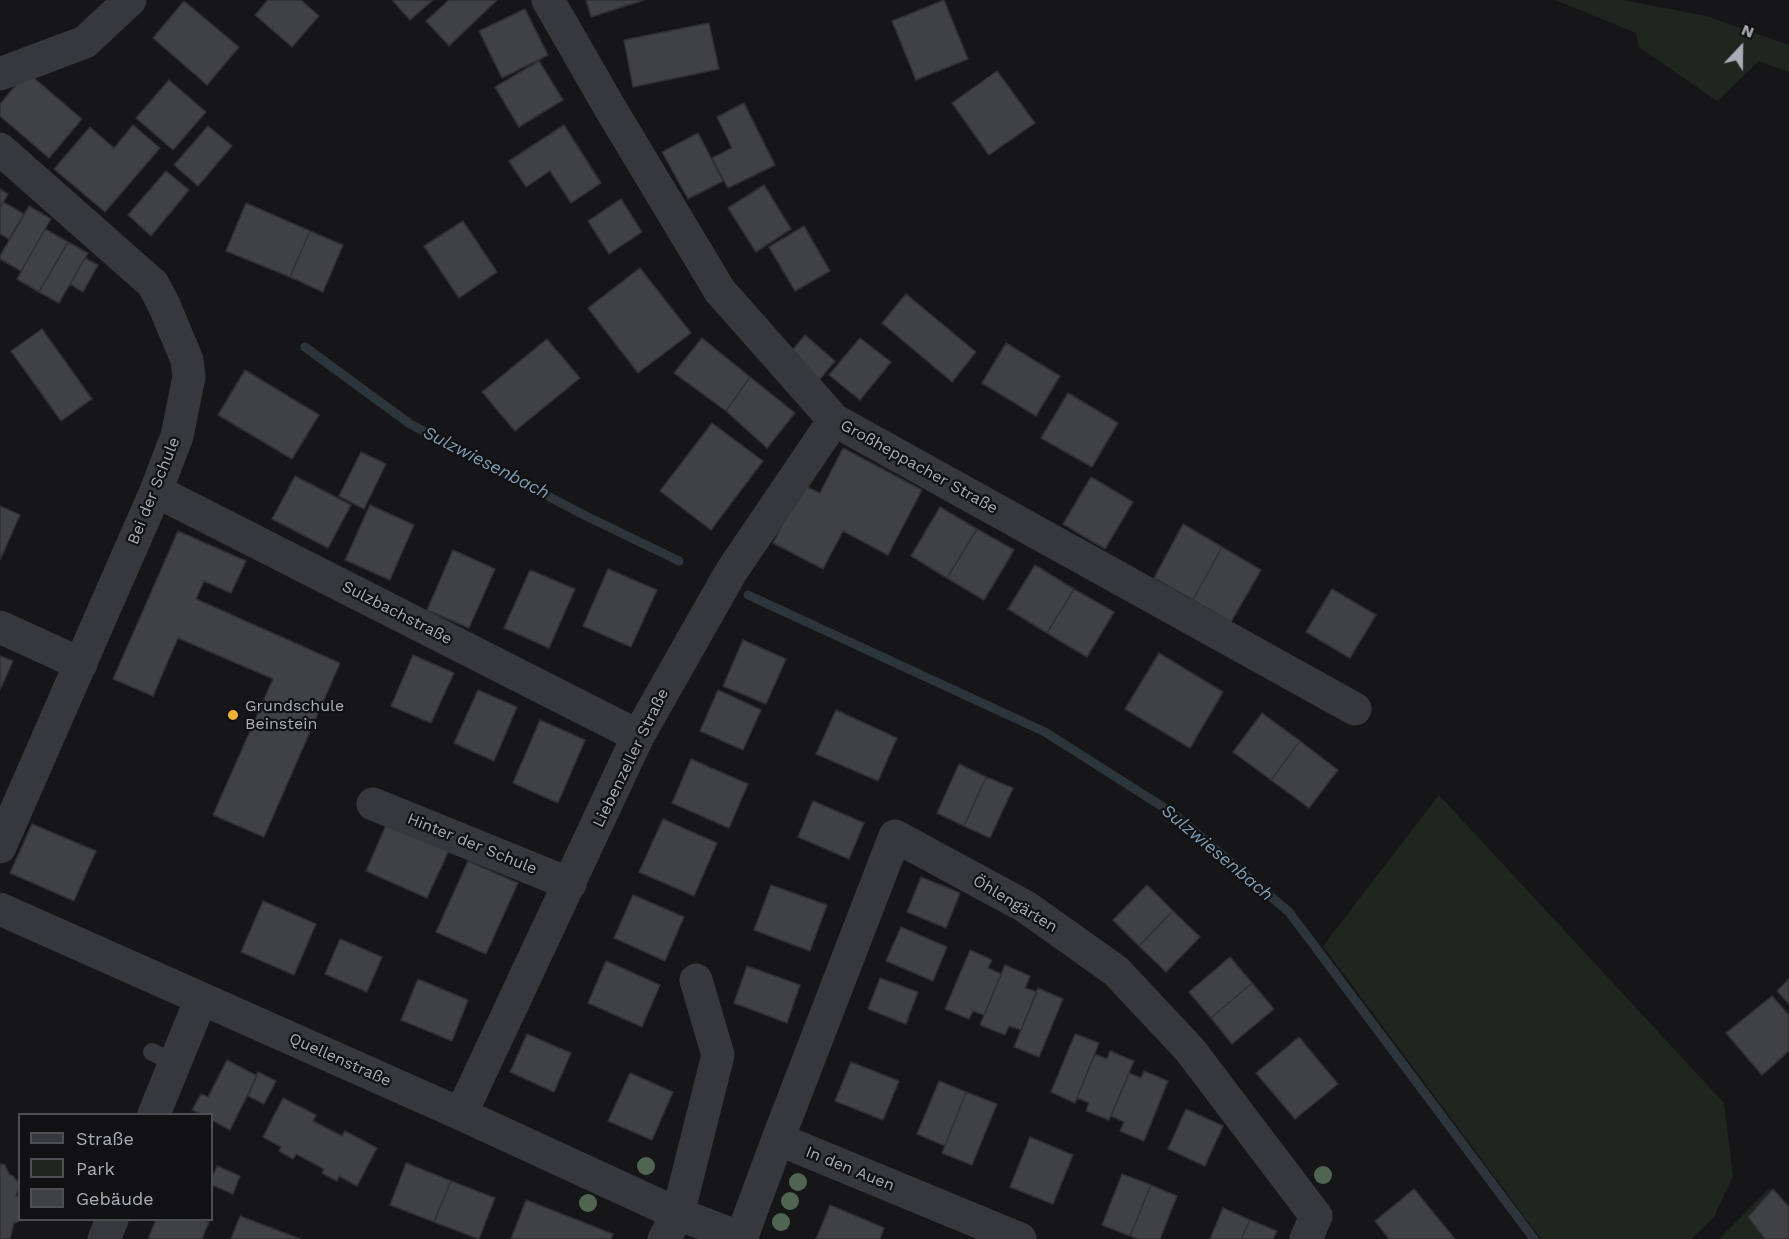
<!DOCTYPE html>
<meta charset="utf-8">
<style>
body{margin:0}
#map{position:relative;width:1789px;height:1239px;overflow:hidden;background:#161618;font-family:"Work Sans",sans-serif}
canvas{display:block}
.legend{position:absolute;left:18px;top:1113px;width:195px;height:108px;box-sizing:border-box;background:#111113;border:2px solid #4d4f55;margin:0;padding:8px 10px;list-style:none;font-size:18px;color:#a8adb8}
.legend li{display:flex;align-items:center;gap:12px;height:30px}
.legend b{width:30px;border:2px solid #4d4f55}
.north{position:absolute;left:1711px;top:18px;width:60px;height:60px;-webkit-text-stroke:4px #111113;paint-order:stroke;rotate:22deg;font-size:16px;font-weight:700;line-height:24px;text-align:center;color:#a8adb8}
.north::after{content:'';display:block;margin:auto;width:21px;height:27px;background:#a8adb8;clip-path:polygon(50% 0,100% 100%,50% 72%,0 100%)}
</style>
<div id="map">
<canvas width="1789" height="1239"></canvas>
<ul class="legend">
<li><b style="height:8px;background:#37383d"></b>Straße</li>
<li><b style="height:16px;background:#1e261f"></b>Park</li>
<li><b style="height:16px;background:#404145"></b>Gebäude</li>
</ul>
<div class="north">N</div>
</div>
<script>
const g = document.querySelector('canvas').getContext('2d');
g.lineJoin = 'round';
function fillPath(path, color) {
  g.fillStyle = color;
  g.fill(path, 'evenodd');
}
function trace(path, color, width, dash) {
  g.strokeStyle = color;
  g.lineWidth = width;
  g.lineCap = dash ? 'butt' : 'round';
  g.setLineDash(dash || []);
  g.stroke(path);
}
function label(font, color, halo, rows, align = 'center') {
  g.font = font + ' "Work Sans",sans-serif';
  g.lineWidth = 4.5;
  g.setLineDash([]);
  g.textBaseline = 'middle';
  g.strokeStyle = halo;
  g.fillStyle = color;
  for (const [text, x, y, turn = 0] of rows) {
    g.save();
    g.translate(x, y);
    g.rotate((+turn || 0) * Math.PI / 180);
    g.textAlign = isNaN(turn) ? turn : align;
    if (halo) g.strokeText(text, 0, 0);
    g.fillText(text, 0, 0);
    g.restore();
  }
}
const green = new Path2D(`
 M1555 0H1623L1706 16 1789 45V72L1759 61 1717 101 1639 47 1636 33Z
 M1439 795 1724 1103 1733 1176 1714 1217 1691 1239H1541L1323 946Z
 M1769 1189 1789 1209V1239H1719Z`);
const stream = new Path2D(`
 M305 347 410 424 584 515 679 561
 M748 595 1045 732 1174 814 1289 912 1534 1239`);
const building = new Path2D(`
 M268 0H301L319 16 292 47 255 15Z
 M392 0H433L410 20Z
 M449 0H497L449 46 426 21Z
 M586 0H644L591 17Z
 M944 0 968 59 916 80 892 21Z
 M184 1 239 47 207 85 153 38Z
 M525 9 548 55 502 78 479 31Z
 M709 23 719 69 633 87 624 40Z
 M539 61 563 100 519 127 495 87Z
 M997 71 1035 123 989 155 952 103Z
 M27 72 82 119 49 158 0 116V104Z
 M169 80 206 112 173 150 136 118Z
 M744 103 775 165 728 188 712 158 732 148 717 117Z
 M133 125 160 148 105 212 54 169 90 127 114 148Z
 M564 125 601 183 571 203 550 171 526 187 509 161Z
 M208 126 232 146 198 186 174 165Z
 M698 133 723 181 688 199 662 152Z
 M166 171 189 190 151 236 128 215Z
 M764 185 791 229 756 252 728 208Z
 M0 189 8 194 0 208Z
 M621 199 642 232 609 254 588 221Z
 M3 202 24 214 9 239 0 234V208Z
 M246 203 310 231 290 277 226 251Z
 M29 206 51 219 21 271 0 259V256Z
 M463 221 497 272 459 298 424 246Z
 M804 226 830 271 795 291 769 247Z
 M45 229 68 242 39 292 17 279Z
 M310 231 343 245 323 292 290 277Z
 M68 242 88 253 59 303 39 292Z
 M85 258 98 265 83 292 70 284Z
 M640 268 691 333 638 373 588 308Z
 M906 294 976 352 952 382 882 323Z
 M42 329 92 399 61 421 11 351Z
 M805 335 835 361 820 379 789 354Z
 M702 338 750 377 726 411 674 373Z
 M860 338 891 362 860 400 829 375Z
 M547 339 580 378 515 431 482 392Z
 M1006 343 1060 376 1036 416 982 383Z
 M245 370 319 415 292 459 218 415Z
 M750 377 795 413 767 448 726 411Z
 M1068 393 1118 423 1092 467 1041 438Z
 M712 423 763 461 711 530 660 491Z
 M843 448 922 490 888 555 843 531 823 569 773 543 803 485 820 493Z
 M361 452 386 464 364 509 339 496Z
 M295 476 351 505 328 548 272 519Z
 M1091 477 1133 502 1105 549 1063 524Z
 M370 505 414 525 390 580 345 560Z
 M0 506 20 515 0 560Z
 M940 507 977 529 947 578 911 556Z
 M1183 524 1222 547 1193 600 1154 578Z
 M977 529 1014 550 984 600 947 578Z
 M178 531 246 561 231 593 204 581 196 599 340 663 264 837 213 815 273 679 178 638 153 696 113 679Z
 M1222 547 1261 570 1231 622 1193 600Z
 M453 550 495 569 469 628 427 610Z
 M1035 565 1074 589 1047 633 1008 609Z
 M608 569 657 590 631 647 583 626Z
 M530 570 575 589 549 648 504 628Z
 M1074 589 1114 612 1087 657 1047 633Z
 M1332 589 1376 615 1350 658 1306 632Z
 M743 640 786 659 766 704 723 686Z
 M1159 653 1223 692 1190 748 1125 709Z
 M413 655 454 673 431 723 391 706Z
 M0 656 13 661 0 690Z
 M478 690 517 707 494 761 454 743Z
 M718 690 761 710 743 750 700 731Z
 M836 710 897 738 878 781 816 754Z
 M1262 713 1300 741 1271 780 1233 752Z
 M540 720 585 740 558 803 513 783Z
 M1300 741 1338 770 1309 808 1271 780Z
 M691 759 748 784 729 828 672 803Z
 M959 764 986 777 964 826 937 813Z
 M986 777 1013 788 990 838 964 826Z
 M813 801 864 823 849 859 798 837Z
 M663 819 717 843 694 896 639 872Z
 M387 823 449 850 427 898 366 871Z
 M32 824 96 851 74 901 10 873Z
 M468 861 518 883 486 954 436 932Z
 M921 877 960 893 946 928 907 912Z
 M771 885 827 905 810 951 754 930Z
 M1147 885 1173 911 1139 946 1113 920Z
 M633 895 684 917 665 961 614 938Z
 M263 901 316 924 294 975 241 952Z
 M1173 911 1200 937 1166 972 1139 946Z
 M901 927 947 947 933 981 886 961Z
 M340 939 382 957 367 992 325 974Z
 M970 950 992 960 988 968 1001 974 984 1015 973 1011 969 1019 945 1009Z
 M1230 957 1252 983 1211 1018 1189 992Z
 M606 961 660 985 642 1027 588 1003Z
 M1005 965 1030 976 1025 988 1037 992 1021 1030 1009 1026 1005 1035 980 1025Z
 M747 966 800 985 787 1023 734 1003Z
 M880 978 918 992 906 1024 868 1009Z
 M418 979 468 1000 452 1041 401 1020Z
 M1789 979V1004L1777 991Z
 M1252 983 1274 1009 1232 1044 1211 1018Z
 M1038 988 1063 999 1039 1057 1014 1047Z
 M1772 996 1789 1015V1051L1762 1075 1726 1033Z
 M527 1034 571 1053 554 1092 510 1072Z
 M1075 1034 1099 1043 1075 1103 1051 1092Z
 M1299 1037 1338 1084 1295 1119 1256 1073Z
 M1110 1051 1134 1061 1109 1120 1086 1111 1089 1103 1077 1098 1095 1054 1107 1059Z
 M227 1060 257 1076 230 1130 212 1120V1114H201L192 1110 201 1094 208 1097Z
 M851 1062 899 1081 883 1120 835 1101Z
 M1144 1071 1168 1081 1144 1141 1120 1131 1124 1122 1111 1116 1129 1073 1141 1078Z
 M258 1072 276 1081 264 1104 248 1096Z
 M630 1073 673 1092 652 1140 608 1121Z
 M939 1081 966 1092 945 1146 917 1134Z
 M966 1092 997 1104 972 1165 942 1153Z
 M283 1098 316 1115 313 1121 342 1136 345 1131 377 1148 357 1186 339 1176 337 1181 322 1173 324 1169 296 1154 293 1159 279 1151 281 1147 263 1137Z
 M1186 1109 1223 1126 1205 1166 1168 1149Z
 M1030 1137 1073 1155 1053 1204 1010 1187Z
 M406 1163 451 1181 434 1222 390 1205Z
 M0 1164 5 1165 9 1174 13 1176 20 1184 16 1196H20V1214L18 1222 14 1223 10 1239H0Z
 M217 1166 240 1176 233 1194 212 1185V1178Z
 M1122 1174 1151 1185 1130 1236 1102 1225Z
 M451 1181 495 1198 479 1239 434 1222Z
 M1151 1185 1177 1196 1160 1239H1138L1130 1236Z
 M1414 1189 1455 1239H1389L1375 1221Z
 M1773 1189 1789 1207V1239H1765L1748 1217Z
 M526 1200 613 1234 611 1239H511Z
 M830 1205 884 1228 880 1239H816Z
 M1223 1208 1250 1220 1241 1239H1210Z
 M240 1216 300 1239H231Z
 M156 1220H202L209 1222 202 1239H148Z
 M1250 1220 1277 1231 1273 1239H1241Z`);
const service = new Path2D(`
 M152 1052 175 1063`);
const minor = new Path2D(`
 M548 0 610 108 720 291 834 420 1355 709
 M0 74 85 42 130 0
 M0 149 153 284 164 305 187 360 189 377 177 436 156 491 0 847
 M156 491 638 736
 M0 627 81 664
 M373 804 570 884
 M0 909 461 1114 678 1214 741 1238
 M154 1114 201 999
 M461 1114 638 736 731 572 834 420
 M778 1139 895 836 1026 907 1116 971 1190 1050 1316 1216 1306 1239
 M104 1239 112 1220
 M664 1239 678 1214 718 1055 696 980
 M741 1239 778 1139 1020 1239`);
const trees = [
 [646,1166],
 [1323,1175],
 [798,1182],
 [790,1201],
 [588,1203],
 [781,1222]
];
const markers = [
 [233,715,6,"#f2b134"]
];
const streetNames = [
 ["Großheppacher Straße",919,467,29],
 ["Bei der Schule",154,491,-68],
 ["Sulzbachstraße",397,613,27],
 ["Liebenzeller Straße",631,758,-64],
 ["Hinter der Schule",472,844,22],
 ["Öhlengärten",1015,904,31],
 ["Quellenstraße",340,1060,24],
 ["In den Auen",850,1169,22]
];
const poiNames = [
 ["Grundschule",245,706],
 ["Beinstein",245,724]
];
const waterNames = [
 ["Sulzwiesenbach",486,463,27],
 ["Sulzwiesenbach",1217,853,40]
];
fillPath(green, '#1e261f');
trace(stream, '#2c353c', 9);
fillPath(building, '#404145');
trace(building, '#303034', 1.5);
trace(service, '#37383d', 18);
trace(minor, '#37383d', 33);
g.fillStyle = '#506452';
for (const [x, y] of trees) {
  g.beginPath();
  g.arc(x, y, 9, 0, 2 * Math.PI);
  g.fill();
}
for (const [x, y, r, color] of markers) {
  const dot = new Path2D();
  dot.arc(x, y, r, 0, 2 * Math.PI);
  g.fillStyle = color;
  g.fill(dot);
  trace(dot, '#111113', 2);
}
label('16px', '#a8adb8', '#111113', streetNames);
label('16px', '#a8adb8', '#111113', poiNames, 'left');
label('italic 18px', '#7f9bb3', '#111113', waterNames);
</script>
